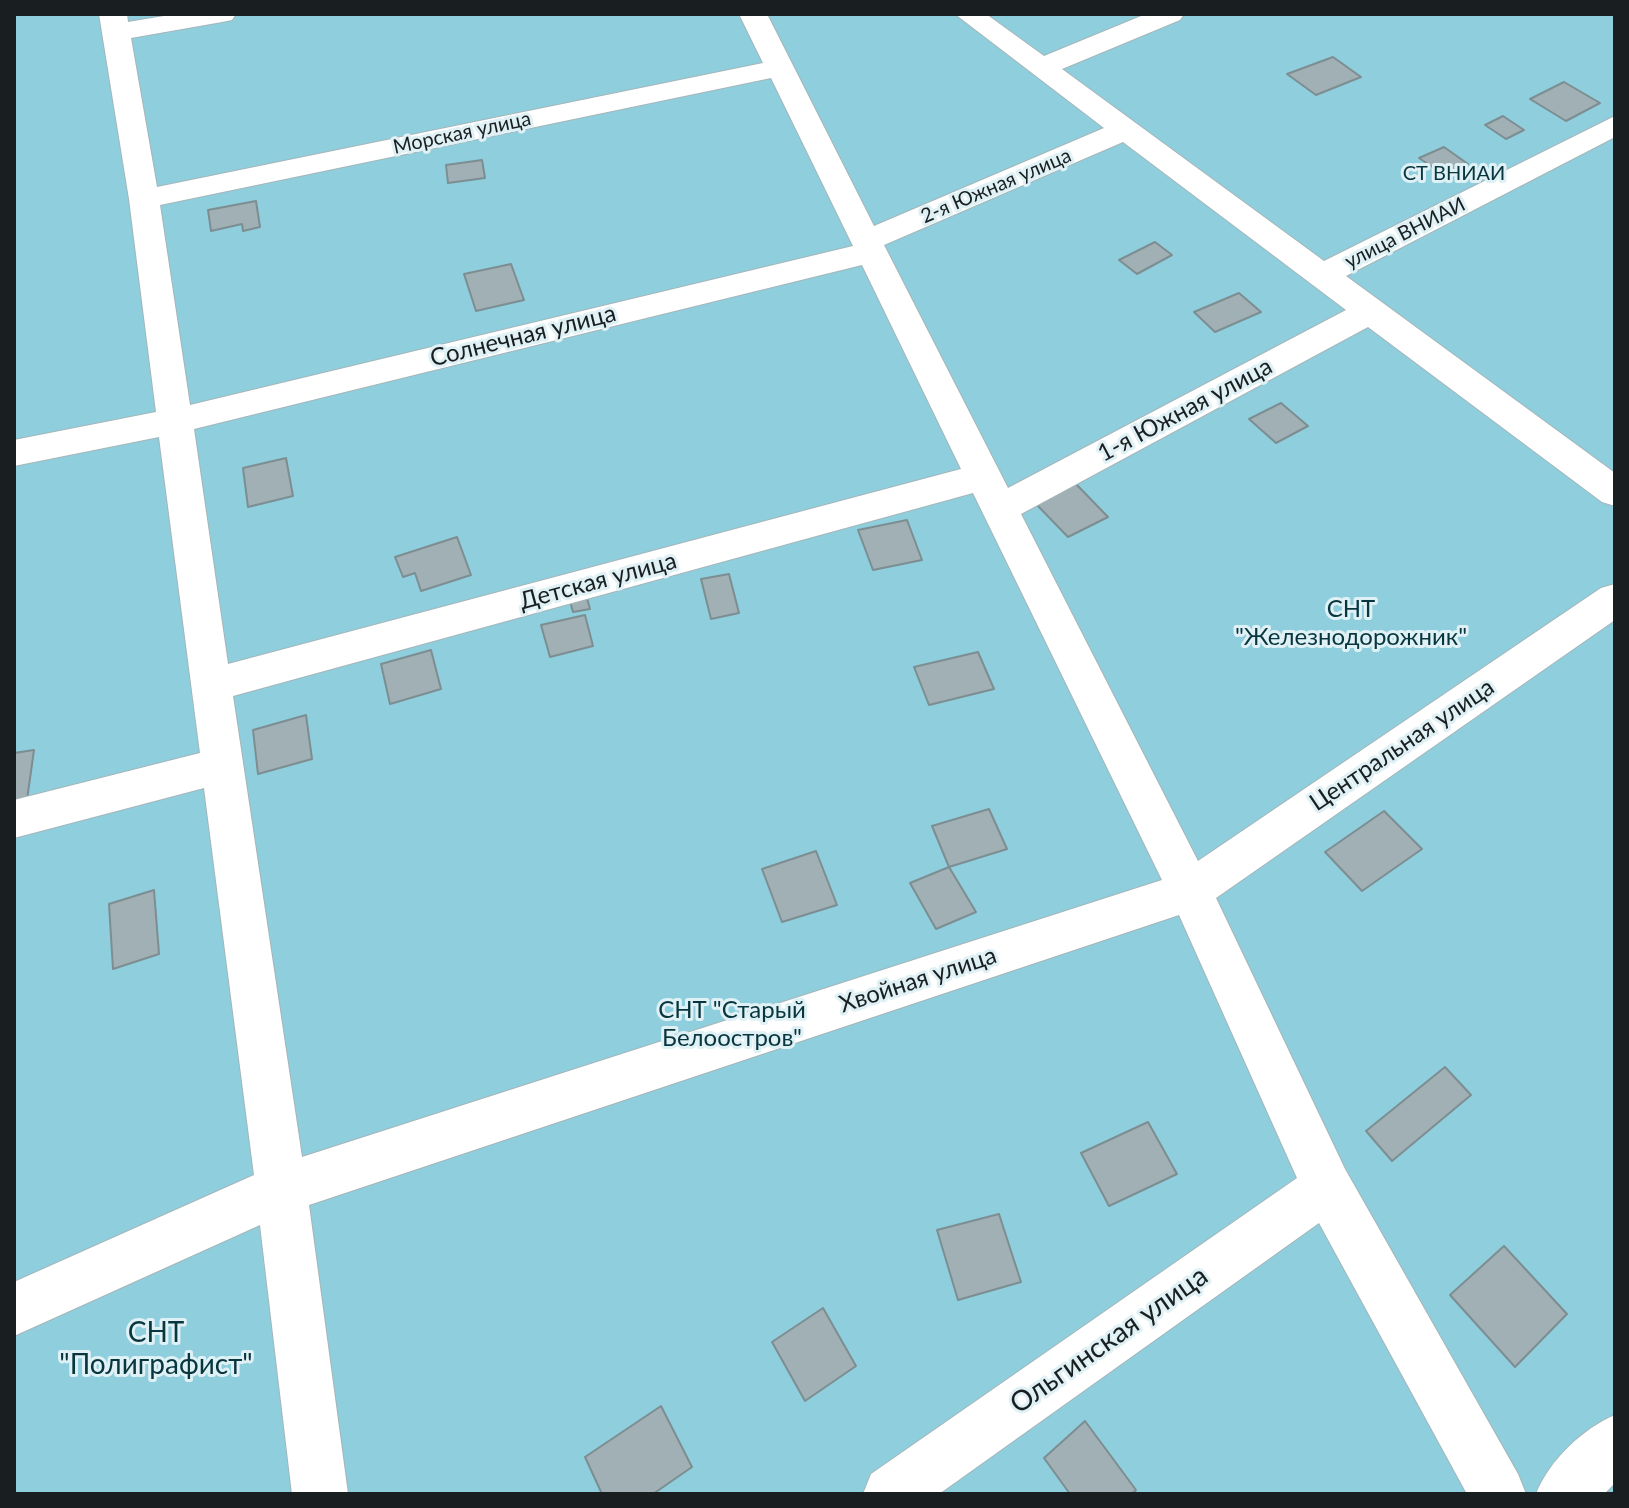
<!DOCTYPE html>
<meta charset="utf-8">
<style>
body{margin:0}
#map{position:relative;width:1629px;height:1508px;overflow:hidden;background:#d2e4e8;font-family:Lato,sans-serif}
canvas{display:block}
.frame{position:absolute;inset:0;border:16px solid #191f21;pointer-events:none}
</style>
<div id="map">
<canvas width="1629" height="1508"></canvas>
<div class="frame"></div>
</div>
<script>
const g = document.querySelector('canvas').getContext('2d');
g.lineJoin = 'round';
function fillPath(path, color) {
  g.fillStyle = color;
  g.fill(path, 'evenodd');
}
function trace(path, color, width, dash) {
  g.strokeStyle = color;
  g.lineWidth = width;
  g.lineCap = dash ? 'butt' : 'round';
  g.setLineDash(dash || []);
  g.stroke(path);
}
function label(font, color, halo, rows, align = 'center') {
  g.font = font + ' Lato,sans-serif';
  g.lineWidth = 6;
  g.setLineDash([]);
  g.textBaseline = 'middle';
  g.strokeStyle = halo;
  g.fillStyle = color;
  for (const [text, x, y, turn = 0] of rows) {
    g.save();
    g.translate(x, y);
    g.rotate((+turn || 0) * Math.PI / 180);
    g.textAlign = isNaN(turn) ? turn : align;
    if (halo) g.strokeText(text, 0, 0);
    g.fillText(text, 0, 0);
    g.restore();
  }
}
const green = new Path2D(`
 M14 14H1615V1494H14Z`);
const building = new Path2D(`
 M1333 57 1361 77 1316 95 1287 74Z
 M1564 82 1600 103 1566 121 1530 99Z
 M1503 116 1524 130 1506 139 1485 125Z
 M1444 147 1468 164 1444 175 1419 158Z
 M482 160 485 178 448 183 446 165Z
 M256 201 260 227 243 231 242 224 211 231 208 210Z
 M1155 242 1172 255 1137 274 1119 260Z
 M511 264 524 300 476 311 464 274Z
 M1239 293 1261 312 1215 332 1194 312Z
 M1281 403 1308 426 1276 443 1249 419Z
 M286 458 293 496 248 507 243 468Z
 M1076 484 1108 517 1068 537 1036 504Z
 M907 520 922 560 873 570 858 530Z
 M457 537 471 575 421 591 415 573 403 577 395 557Z
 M729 574 739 613 711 619 701 579Z
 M585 591 590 609 573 612 568 594Z
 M585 615 593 646 550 657 541 625Z
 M431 650 441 689 390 704 381 664Z
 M978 652 994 689 929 705 914 667Z
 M306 715 312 759 258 774 253 730Z
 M34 750 26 807 14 809V753Z
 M989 809 1007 849 949 867 932 826Z
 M1384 811 1422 849 1362 891 1325 852Z
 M816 851 837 905 782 922 762 869Z
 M949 867 976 912 936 929 910 883Z
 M154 890 159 954 113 969 109 904Z
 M1445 1067 1471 1095 1392 1161 1366 1131Z
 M1148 1122 1177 1174 1109 1206 1081 1153Z
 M999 1214 1021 1282 958 1300 937 1230Z
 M1504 1246 1567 1314 1515 1367 1450 1295Z
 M823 1308 856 1366 805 1401 772 1342Z
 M661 1406 692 1467 653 1494H602L585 1457Z
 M1085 1421 1136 1490 1132 1494H1070L1044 1458Z`);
const street = new Path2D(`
 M99 14H127L128 22 176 14H236L232 20 222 22 131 38 157 187 763 63 739 14H767L874 226 1104 128 955 14H986L1044 56 1146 14H1184L1180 20 1062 69 1324 261 1615 116V137L1346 276 1615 473V506L1602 502 1368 327 1021 514 1198 861 1601 588 1615 584V620L1216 898 1345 1169 1518 1474 1526 1494H1467L1319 1223 939 1494H863L871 1474 1297 1178 1179 915 309 1205 348 1494H292L260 1225 14 1336V1282L254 1175 204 788 14 838V800L200 753 159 437 14 466V440L156 412 129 199ZM771 78 853 246 190 405 160 205ZM1123 142 1346 310 1008 488 884 245ZM862 265 961 469 228 664 194 429ZM973 493 1162 880 302 1157 233 696Z
 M1615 1415V1483L1604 1494H1536C1549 1461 1582 1429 1615 1415Z`);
const farStreetnames = [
 ["Морская улица",462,133,-12],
 ["2-я Южная улица",996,186,-23],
 ["улица ВНИАИ",1405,233,-27]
];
const farParknames = [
 ["СТ ВНИАИ",1454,174]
];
const streetNames = [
 ["Солнечная улица",523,336,-14],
 ["1-я Южная улица",1185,410,-28],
 ["Детская улица",598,581,-15],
 ["Центральная улица",1402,745,-34],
 ["Хвойная улица",918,980,-18]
];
const parkNames = [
 ["СНТ",1351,609],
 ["\"Железнодорожник\"",1351,637],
 ["СНТ \"Старый",732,1010],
 ["Белоостров\"",732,1038]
];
const nearParknames = [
 ["СНТ",156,1333],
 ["\"Полиграфист\"",156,1365]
];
const nearStreetnames = [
 ["Ольгинская улица",1109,1340,-35]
];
fillPath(green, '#8ecedd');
fillPath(building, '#a0b0b4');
trace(building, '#7d8e92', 2);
trace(street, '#a5b6ba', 2);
fillPath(street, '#fff');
label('20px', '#191f21', '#e0f1f6', farStreetnames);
label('20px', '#08363f', '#e0f1f6', farParknames);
label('24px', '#191f21', '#e0f1f6', streetNames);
label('24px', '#08363f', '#e0f1f6', parkNames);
label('28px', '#08363f', '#e0f1f6', nearParknames);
label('28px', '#191f21', '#e0f1f6', nearStreetnames);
</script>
